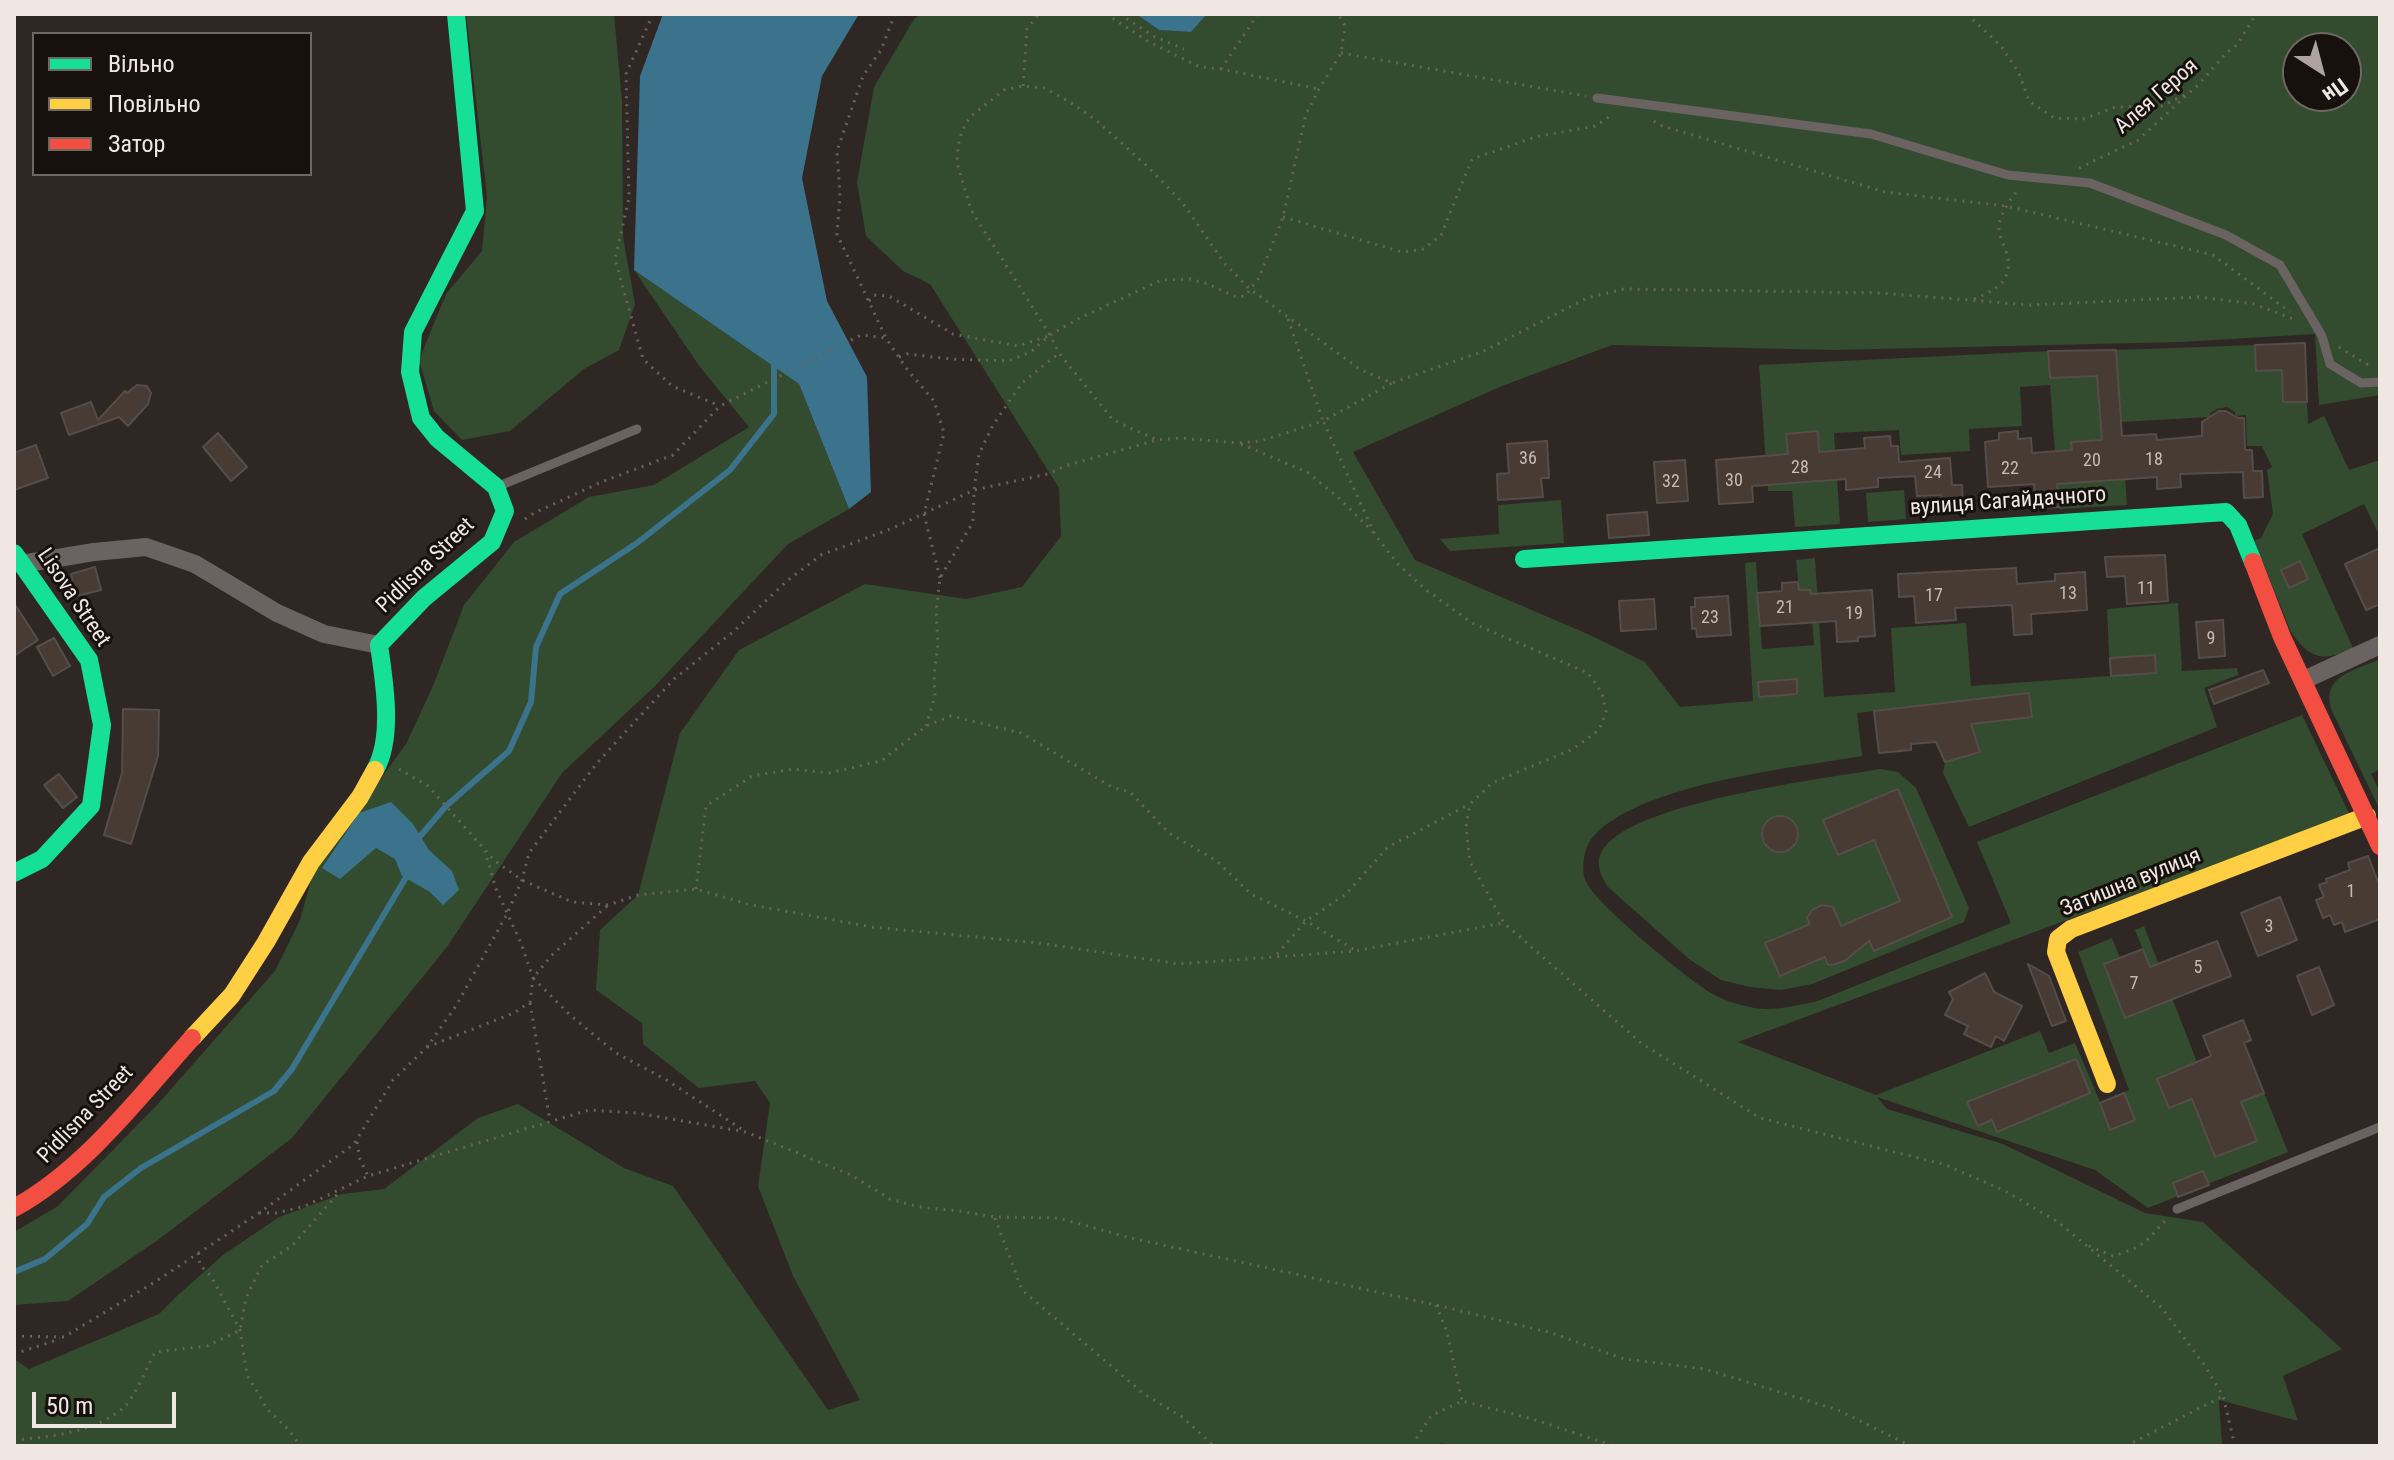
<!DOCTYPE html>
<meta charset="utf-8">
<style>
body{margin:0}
#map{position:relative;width:2394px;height:1460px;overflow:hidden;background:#2f2723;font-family:"Roboto Condensed",sans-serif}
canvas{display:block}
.frame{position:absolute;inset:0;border:16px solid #f1e7e2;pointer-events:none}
.legend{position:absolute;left:32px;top:32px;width:280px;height:144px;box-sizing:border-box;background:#17110d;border:2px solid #6e6762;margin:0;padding:10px 14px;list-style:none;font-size:24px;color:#f1e7e2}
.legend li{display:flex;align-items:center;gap:16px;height:40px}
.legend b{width:40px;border:2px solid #6e6762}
.north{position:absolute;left:2282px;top:32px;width:80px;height:80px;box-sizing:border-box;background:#17110d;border:2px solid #6e6762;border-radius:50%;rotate:144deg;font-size:22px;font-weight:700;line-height:32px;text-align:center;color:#f1e7e2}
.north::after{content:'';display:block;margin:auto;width:28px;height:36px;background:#ada49f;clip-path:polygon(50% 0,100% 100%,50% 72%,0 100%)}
.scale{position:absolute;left:32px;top:1392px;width:144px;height:36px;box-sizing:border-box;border:4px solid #f1e7e2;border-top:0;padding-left:10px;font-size:24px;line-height:28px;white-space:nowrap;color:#f1e7e2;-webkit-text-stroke:6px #17110d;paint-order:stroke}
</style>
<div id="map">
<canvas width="2394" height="1460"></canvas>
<div class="frame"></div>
<ul class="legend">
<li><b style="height:10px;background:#16e098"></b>Вільно</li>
<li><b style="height:10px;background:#ffcf43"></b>Повільно</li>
<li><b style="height:10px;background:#f24e42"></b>Затор</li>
</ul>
<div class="north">Пн</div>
<div class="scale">50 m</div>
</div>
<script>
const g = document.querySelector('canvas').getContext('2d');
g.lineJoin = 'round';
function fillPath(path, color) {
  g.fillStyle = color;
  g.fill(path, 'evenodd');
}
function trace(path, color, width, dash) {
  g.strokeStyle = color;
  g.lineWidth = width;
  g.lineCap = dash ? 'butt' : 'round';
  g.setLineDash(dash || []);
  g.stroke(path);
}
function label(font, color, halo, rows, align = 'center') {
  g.font = font + ' "Roboto Condensed",sans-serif';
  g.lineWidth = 6;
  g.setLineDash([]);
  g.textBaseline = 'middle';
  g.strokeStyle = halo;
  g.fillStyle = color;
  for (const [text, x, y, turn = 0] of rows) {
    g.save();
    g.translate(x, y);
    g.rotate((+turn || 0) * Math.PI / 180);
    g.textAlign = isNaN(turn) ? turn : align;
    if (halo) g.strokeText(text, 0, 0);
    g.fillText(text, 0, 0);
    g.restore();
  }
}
const green = new Path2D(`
 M466 14H614L622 101 623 237 635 304 619 350 584 369 510 431 462 440 434 411 419 360 446 294 482 251 487 197Z
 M920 14H1136L1159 30 1191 32 1207 14H2380V395L2319 405 2315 334 2181 342 1835 350 1612 345 1502 386 1353 452 1415 560 1590 635 1645 662 1680 707 1753 701 1745 563 1756 562 1762 649 1814 645 1810 590H1799L1796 560 1815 558 1824 697 1895 692 1891 628 1966 623 1971 686 2110 676 2107 609 2178 603 2182 671 2237 668 2238 675 2204 688 2217 727 1969 827 1943 773 1945 762 1979 752 1971 724 2029 694 1857 713 1862 756C1793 768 1637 784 1592 838 1584 848 1581 867 1585 879 1591 901 1688 979 1711 993 1721 999 1734 1003 1745 1006 1769 1013 1794 1006 1818 1001L2011 923 1977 842 2302 715 2350 815 1738 1042 1876 1095 2040 1031 2049 1053 2075 1043 2100 1102 2129 1090 2078 952 2112 938 2120 958 2104 965 2125 1018 2164 1002 2135 930 2144 926 2197 1062 2244 1043 2288 1152 2148 1208 2095 1170 1877 1097 1887 1109 2003 1144 2145 1213 2203 1222 2342 1349 2283 1376 2298 1421 2219 1400 2222 1446H1448L1441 1443 1440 1446H14V1359L29 1369 159 1314 178 1295 223 1255 279 1217 342 1194 384 1189 478 1118 518 1104 624 1168 673 1186 828 1410 860 1400 793 1276 758 1186 770 1103 755 1081 699 1088 643 1044 642 1023 596 990 600 930 638 895 680 733 739 650 865 584 966 599 1022 587 1061 536 1059 488 930 284 903 271 866 236 857 182 874 87 914 19ZM2298 48H2346V96H2298Z
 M634 270 799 384 849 509 788 544 654 687 562 773 447 947 292 1138 158 1240 68 1301 14 1305V1232L58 1206 157 1105 275 971 300 920 314 870 406 744 433 686 464 605 514 542 589 497 654 485 749 427 700 367Z
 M2255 345 2256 371 2282 370 2283 402H2307L2308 424 2324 416 2349 470 2380 460V537L2364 504 2302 534 2353 648C2324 662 2310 660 2291 632L2254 541 2261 538 2273 514 2267 470 2272 467 2262 446H2247L2246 415 2235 416V412L2227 407 2217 409 2210 413V417L2121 422 2127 505 2059 509 2050 385 2020 387 2022 426 1969 429 1970 451 1901 455 1899 430 1834 433 1840 524 1795 527 1792 491H1768L1759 365 2048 351 2050 377 2097 376 2100 416 2116 350Z
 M1904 490 1906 519 1868 522 1866 493Z
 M1561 500 1564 543 1450 551 1440 539 1499 534 1498 505Z
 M2380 659V769L2371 774 2380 792V810L2332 711C2320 676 2354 671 2380 659Z
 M1880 769 1898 772 1916 788 1969 908 1964 922 1812 984 1781 990 1750 987 1721 980 1689 959 1608 887C1600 875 1594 861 1604 848 1637 802 1821 779 1880 769Z`);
const water = new Path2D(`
 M663 14H859L822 76 802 178 827 301 867 377 871 492 849 509 799 384 634 270 640 76Z
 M1136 14H1207L1191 32 1159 30Z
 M391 802 413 824 429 850 452 871 459 890 443 905 430 892 402 876 395 859 376 848 340 879 322 868 359 813Z`);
const stream = new Path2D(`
 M416 841 446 806 509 751 531 702 536 647 560 594 637 543 730 470 774 414V359
 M14 1272 45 1259 87 1224 104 1197 141 1168 274 1091 292 1069 408 874`);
const building = new Path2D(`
 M2305 343 2307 402H2283L2282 370 2256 371 2255 345Z
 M2116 350 2122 436 2156 434 2157 440 2202 436V422L2219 411H2226L2238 418H2244L2245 450H2252L2253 471H2262L2263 497 2244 498 2243 472 2180 474 2181 487 2157 489V477L2057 484 2059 507 2036 508 2034 484 1988 487 1985 442 1999 440V433L2018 431V439L2031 438 2032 453 2072 450 2071 442 2102 440 2097 376 2050 378 2048 351Z
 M137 385 147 386 151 393 148 404 128 426 119 417 69 435 61 413 91 402 98 420 125 391 127 393Z
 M1818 431 1819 452 1865 448 1864 438 1890 436 1891 446H1898L1899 462 1950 458 1952 485H1962L1963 506 1942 508 1941 495 1917 496 1915 476 1878 478V487L1846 490V479L1752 486 1753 502 1719 504 1716 460 1788 454 1786 434Z
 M218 433 247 467 231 481 203 447Z
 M1547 441 1549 478H1541L1543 497 1498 500 1497 474 1509 473 1507 444Z
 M36 445 48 478 14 490V453Z
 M1685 460 1688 501 1657 503 1654 462Z
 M1647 512 1649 535 1609 538 1607 515Z
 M2380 548V604L2366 610 2345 564Z
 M2165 555 2168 601 2127 604 2125 576 2107 577 2105 557Z
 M2300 561 2308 579 2289 588 2281 570Z
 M95 567 101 590 76 596 71 574Z
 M2016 568 2017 584 2055 581V574L2085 572 2087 610 2031 614 2032 634 2014 635 2012 605 1955 608 1956 620 1916 623 1914 596 1899 597 1898 574Z
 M1798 582 1799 590H1810L1811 594 1872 590 1875 636 1858 637V641L1837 642 1836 621 1760 626 1757 593 1782 591V583Z
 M1728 596 1731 635 1697 637 1696 628 1692 629 1691 607H1695V598Z
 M1654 599 1656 629 1621 631 1619 601Z
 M14 603 38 640 14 656Z
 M2223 620 2225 656 2199 658 2196 622Z
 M54 638 70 666 53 676 37 647Z
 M2155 655 2156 673 2111 676 2110 658Z
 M2263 670 2269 683 2214 704 2209 690Z
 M1797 679V694L1759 697 1758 682Z
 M2029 693 2032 717 1971 724 1980 752 1945 762 1936 742 1911 744V750L1879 753 1874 711Z
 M123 709 159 710 158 756 131 844 104 835 122 773Z
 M59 774 77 797 63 808 44 785Z
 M1898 789 1952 917 1874 951 1869 941 1846 960 1836 964 1828 965 1825 957 1780 976 1765 943 1810 924 1807 918 1812 910 1822 905 1833 907 1841 926 1900 901 1874 840 1838 855 1823 820Z
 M1762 834a18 18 0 1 1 36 0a18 18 0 1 1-36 0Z
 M2368 856 2380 887V919L2345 932 2342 922 2334 925 2330 915 2323 918 2316 900 2324 897 2319 885 2327 882 2326 879 2350 870 2348 863Z
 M2280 897 2297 940 2258 956 2241 913Z
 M2217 941 2231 976 2125 1018 2104 964 2143 949 2150 967Z
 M2028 964 2049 976 2066 1021 2052 1026Z
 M2319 967 2334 1005 2312 1015 2297 976Z
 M1985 973 1994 992 2022 1006 2004 1041 1996 1036 1991 1047 1964 1034 1968 1026 1945 1015 1953 999 1949 992Z
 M2243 1020 2251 1040 2244 1043 2264 1093 2241 1102 2257 1141 2215 1157 2192 1099 2169 1108 2157 1079 2211 1056 2203 1036Z
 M2076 1059 2090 1093 1997 1132 1992 1120 1978 1126 1967 1102Z
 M2124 1093 2135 1120 2110 1130 2100 1103Z
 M2203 1171 2209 1185 2178 1197 2173 1183Z`);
const path = new Path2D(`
 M653 14 626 74 629 198 615 259 643 359 672 386 720 406
 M895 14 881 50 863 76 837 151 840 196 837 234 886 338 906 368 934 401 944 433 924 514 940 578
 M1106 14 1149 42 1200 67 1221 69 1319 89
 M1120 14 1153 36 1184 49
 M1967 14 2001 46 2019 73 2029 101 2054 118 2083 119 2116 107 2162 106 2187 94
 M1341 53 1586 96
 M1221 69 1258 14
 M1023 86 1027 29 1039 14
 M1654 121 1659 125 1885 192 2006 206 2213 255 2290 312
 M2079 168 2138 140 2198 85 2226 53 2237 45 2256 14
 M1283 217 1402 252 1423 249 1441 235 1472 159 1535 137 1595 126 1612 115
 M1974 299C1999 289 2016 278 2005 248 2002 241 1998 232 1999 224 2002 212 2009 201 2017 191
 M869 301 874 295 889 296 953 334 1018 346 1049 336
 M1288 319 1323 421 1392 383
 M2339 347 2373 368
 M899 357 907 354 950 359 1008 361 1031 352 1050 335 1080 318 1161 280 1190 279 1208 284 1236 297 1245 296 1259 278 1283 217 1306 114 1319 89 1341 53 1345 26 1338 14
 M1241 444 1307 472 1339 498 1373 532
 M525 519 534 513 604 481 673 455 720 406 861 335 886 338
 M926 726 935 696 934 676 938 644 936 612 940 578 973 522 974 490 979 454 993 425 1022 383 1059 353
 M399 769 428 786 495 861 522 880 572 902 608 905 638 895 696 889 747 904 872 927 1039 943 1179 964 1355 951 1503 923
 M696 889 706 806 752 776 793 769 829 773 881 761 926 726 951 716 1021 733 1112 787 1130 792 1169 833 1217 861 1251 894 1306 921 1355 950
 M607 906 552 955 533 978 570 1015 616 1053 665 1079 743 1130
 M1277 954 1306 921 1346 894 1388 847 1470 804
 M530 1003 550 1121
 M427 1047 514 1013 530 1002 533 978 521 943 496 889 485 851
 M357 1142 360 1159 368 1176
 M259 1213H277L305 1206 368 1176 589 1110 637 1113 746 1132 851 1175 890 1199 919 1207 958 1211 995 1217 1058 1218 1131 1238 1436 1305 1552 1333 1624 1359 1705 1369 1838 1410 1911 1446
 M995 1218 1022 1290 1144 1394 1182 1417 1214 1446
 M2089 1246 2113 1256C2147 1246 2145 1241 2169 1217
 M198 1253 200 1265 211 1276 240 1330 247 1375 268 1410 289 1430 300 1446
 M1436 1305 1447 1332 1462 1401
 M14 1336 64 1337 158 1280 259 1213 354 1144 393 1080 427 1047 456 1006 507 914 522 880 529 853 597 763 674 679 733 632 788 580 821 555 893 528 974 490 1048 474 1065 466 1157 440
 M14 1354 60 1339
 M14 1440C50 1437 98 1432 125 1406 135 1397 148 1365 155 1352L207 1346 240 1330 246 1298 262 1265 292 1246 341 1190
 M1414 1446 1416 1439 1431 1416 1462 1401 1529 1418 1614 1446
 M2126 1446 2223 1396
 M2235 1446 2223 1396 2205 1366 2162 1308 2058 1222 2005 1191 1946 1165 1760 1118 1641 1043 1504 923 1470 862 1466 827 1470 804 1492 783 1573 749 1599 730 1606 712 1602 693 1588 673 1472 623 1425 589 1398 564 1375 535 1323 421 1261 441 1238 443 1180 438 1157 440 1113 420 1059 353 1050 335 971 210 957 163 958 146 962 131 970 117 1004 90 1023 86 1044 88 1070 102 1097 121 1145 164 1182 202 1225 264 1251 290 1361 370 1392 383 1484 351 1587 298 1624 289 1880 293 2030 305 2199 297 2254 304 2296 320`);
const lane = new Path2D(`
 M1597 98 1871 134 2008 175 2090 183 2226 235 2280 265 2322 336 2330 364 2361 383 2380 382
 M499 486 637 429
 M2177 1209 2380 1127`);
const street = new Path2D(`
 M21 564 94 552 146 547 195 564 277 613 324 634 379 645
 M2304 680 2380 645`);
const fast = new Path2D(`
 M14 553 89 660 102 725 91 806 42 859 14 873
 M1524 559 2226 512 2238 525 2253 562
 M375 770C394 737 384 681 379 645L424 598 492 542 505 511 496 487 437 438 421 418 410 372 413 332 475 211 456 14`);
const slow = new Path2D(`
 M192 1038 232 995 266 942 311 862 360 797 375 770
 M2107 1084 2056 952 2058 939 2071 929 2367 816`);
const jam = new Path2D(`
 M2253 562 2282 637 2380 846
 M14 1208C84 1170 139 1097 192 1038`);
const numberNames = [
 ["36",1528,459],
 ["18",2154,460],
 ["20",2092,461],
 ["28",1800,468],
 ["22",2010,469],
 ["24",1933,473],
 ["30",1734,481],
 ["32",1671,482],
 ["11",2146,589],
 ["13",2068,594],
 ["17",1934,596],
 ["21",1785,608],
 ["19",1854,614],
 ["23",1710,618],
 ["9",2211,639],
 ["1",2351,892],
 ["3",2269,927],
 ["5",2198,968],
 ["7",2134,984]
];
const streetNames = [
 ["Алея Героя",2157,97,-41],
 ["вулиця Сагайдачного",2008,502,-4],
 ["Pidlisna Street",426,566,-44],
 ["Lisova Street",73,598,56],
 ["Затишна вулиця",2131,883,-22],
 ["Pidlisna Street",86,1115,-46]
];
fillPath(green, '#334b2e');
fillPath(water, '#3a738b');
trace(stream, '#3a738b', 6);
fillPath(building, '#473b33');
trace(building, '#544d49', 2);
trace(path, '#69625f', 3, [2, 6]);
trace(lane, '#6b6262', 9);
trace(street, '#6b6262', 18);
trace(fast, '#16e098', 18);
trace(slow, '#ffcf43', 18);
trace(jam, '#f24e42', 18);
label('18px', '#c6bcb6', null, numberNames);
label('22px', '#f1e7e2', '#17110d', streetNames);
</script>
